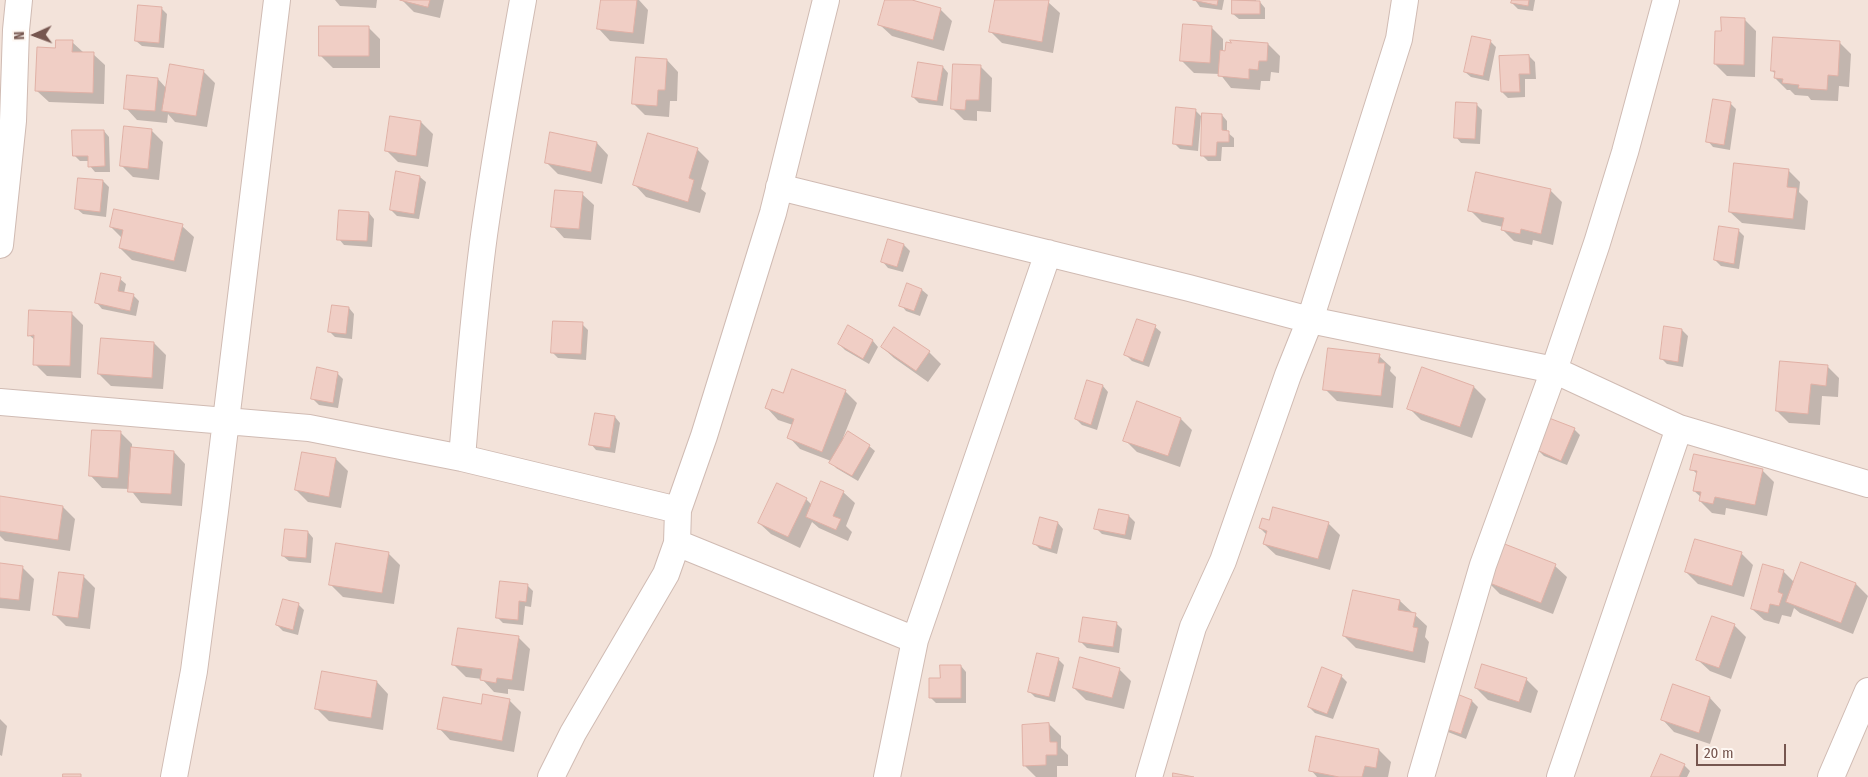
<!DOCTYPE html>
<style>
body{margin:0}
#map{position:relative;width:1868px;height:777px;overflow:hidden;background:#fcf2ec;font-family:"Fira Sans Condensed",sans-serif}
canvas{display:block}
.north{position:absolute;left:10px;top:10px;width:50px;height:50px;-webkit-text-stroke:4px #fef7f2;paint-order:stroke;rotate:268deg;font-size:14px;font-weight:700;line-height:20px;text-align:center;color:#76564f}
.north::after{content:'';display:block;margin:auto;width:18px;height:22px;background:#76564f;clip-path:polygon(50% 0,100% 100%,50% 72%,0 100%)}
.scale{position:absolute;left:1696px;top:744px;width:90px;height:22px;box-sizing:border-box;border:2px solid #76564f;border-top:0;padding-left:6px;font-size:15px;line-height:18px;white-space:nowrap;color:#76564f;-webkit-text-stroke:4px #fef7f2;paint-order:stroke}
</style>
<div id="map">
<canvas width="1868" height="777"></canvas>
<div class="north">N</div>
<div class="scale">20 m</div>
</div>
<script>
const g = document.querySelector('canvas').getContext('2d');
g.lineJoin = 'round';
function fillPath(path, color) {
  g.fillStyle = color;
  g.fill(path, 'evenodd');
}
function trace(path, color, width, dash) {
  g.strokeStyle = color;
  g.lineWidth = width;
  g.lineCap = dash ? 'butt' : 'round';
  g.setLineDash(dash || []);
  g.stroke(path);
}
const residential = new Path2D(`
 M0 0H1868V777H0Z`);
const shadow = new Path2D(`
 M335 0H377L376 8 340 6Z
 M402 0H444L440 18 414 12Z
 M602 0H639L648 10 644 44 610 41 599 29Z
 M887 0H907L940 9 952 21 944 51 892 36 880 25Z
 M996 0H1040L1048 2 1060 13 1053 53 1002 43 990 31Z
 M1195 0H1224L1222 10 1200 7Z
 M1233 0H1256V2H1260L1265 8V19H1239L1233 14Z
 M1513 0H1535L1533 11 1518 9 1512 3Z
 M161 8 167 14 164 48 142 46 136 41Z
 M1744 19 1756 31 1755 77 1727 76 1715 64 1722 33Z
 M368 27 380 39V68H333L321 56Z
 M1211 27 1223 39V52H1226L1232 41 1268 44 1280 56 1279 73 1271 72 1270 81H1261L1260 90 1231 88 1220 74 1194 73 1182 61Z
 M1490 41 1496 47 1489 81 1471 77 1465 72Z
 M72 42 84 53 93 54 105 65 104 104 49 102 37 91 56 49Z
 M1839 42 1851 54 1849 87 1839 86 1838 101 1811 100 1808 96 1795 95 1790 90H1787L1775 78 1776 74 1772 71Z
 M1529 56 1535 62 1536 79H1525V97L1508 98 1502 92Z
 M667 60 678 72 677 101H670L669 117 645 115 634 104Z
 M980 66 992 78 991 112 977 111V121L964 120 952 108Z
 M943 67 948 73 943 106 919 103 913 97Z
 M203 71 215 83 207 127 175 122 168 114 167 123 137 120 126 108 158 79 167 89Z
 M1730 103 1736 109 1730 150 1713 147 1708 141Z
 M1477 105 1482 110 1480 144 1461 143 1456 137Z
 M1195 110 1201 116 1198 151 1180 149 1174 143Z
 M1222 115 1227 121V132L1234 138V147H1222L1221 161H1208L1202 155Z
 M421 122 433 134 428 167 398 162 386 150Z
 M151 130 163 142 159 180 133 177 121 165Z
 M104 131 109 137 110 172H95L90 166 89 161H80L74 155Z
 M597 143 608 155 602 184 558 174 546 162Z
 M697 149 709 161 701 189 706 193 700 213 646 197 635 185Z
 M1788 170 1800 182 1799 192 1808 201 1805 230 1742 223 1730 212Z
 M420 177 426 182 419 219 397 216 391 210Z
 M103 181 109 187 106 217 83 214 77 209Z
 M1550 190 1562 202 1553 245 1533 240 1532 245 1514 241 1502 229 1503 227 1482 222 1470 210Z
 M582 194 594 205 591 240 564 238 553 226Z
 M369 213 374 219 372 247 344 245 339 239Z
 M182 226 194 237 186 272 132 260 120 248 122 238 111 227Z
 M1738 230 1744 236 1739 269 1721 266 1715 260Z
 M889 241 904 245 910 251 903 272 888 268 883 262Z
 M120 279 126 284 124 293 133 295 139 301 136 316 102 309 97 303Z
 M908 285 922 290 928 295 920 316 906 311 901 305Z
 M349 308 354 314 352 339 335 337 329 331Z
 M71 313 83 325 81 378 47 376 35 364 36 341 29 335Z
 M582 324 588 330 586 360 558 358 552 352Z
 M848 327 873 341 878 347 869 364 845 350 839 344Z
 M1155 327 1161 332 1149 367 1132 361 1126 355Z
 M1682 330 1688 336 1683 367 1667 364 1661 358Z
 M154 343 166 355 163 389 111 386 99 374Z
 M882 347 929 352 941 364 928 382 894 358Z
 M1379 356 1391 367 1390 371 1396 377 1393 408 1337 401 1325 389Z
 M1827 366 1839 378 1838 397 1822 396 1820 425 1789 423 1777 411Z
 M1423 369 1474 387 1486 399 1472 438 1421 420 1409 408Z
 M337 373 343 379 338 408 319 405 313 399Z
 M1088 381 1103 386 1108 392 1097 430 1082 425 1076 419Z
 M845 391 857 403 843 438 869 446 875 451 858 481 836 468 831 461 800 449 789 437 793 425 778 420 767 408 783 394Z
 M615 417 620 423 615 453 596 450 591 444Z
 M1181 419 1192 430 1180 467 1137 452 1125 440Z
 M1574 429 1580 435 1567 465 1544 456 1538 450Z
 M120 432 132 444V449L174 452 185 464 182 506 141 503 130 489 102 488 91 476Z
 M303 453 336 459 348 471 341 508 308 502 296 490Z
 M1692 469 1762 470 1774 482 1767 516 1726 508 1725 515 1712 513 1700 501 1701 497 1694 491 1698 475Z
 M843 492 855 503 846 526 852 532 848 541 819 528 812 522 800 548 771 534 759 523 806 499 812 505Z
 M0 497 63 507 75 519 70 551 5 541 0 536Z
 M1129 516 1135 522 1131 540 1102 534 1096 528Z
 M1270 522 1328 523 1340 535 1330 570 1276 555 1264 544 1267 535 1260 528Z
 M1058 523 1063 529 1057 554 1040 549 1035 544Z
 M308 532 313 538 311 563 289 561 283 556Z
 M388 553 400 565 394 604 343 597 331 585Z
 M1741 553 1753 565 1744 597 1698 584 1686 572Z
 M0 564 22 567 34 579 30 611 0 608Z
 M1555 566 1567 577 1553 614 1500 594 1488 582Z
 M1783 571 1795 583 1856 584 1868 596 1853 634 1800 613 1794 608 1791 617 1782 615 1779 624 1764 620 1752 609Z
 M83 576 95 588 90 629 66 626 54 614Z
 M527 585 533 591 531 607 525 606 523 625 503 623 497 617Z
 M1400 601 1427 626 1425 637 1429 642 1425 663 1356 648 1344 636Z
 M299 605 304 610 298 635 283 631 277 625Z
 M1116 623 1122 629 1119 653 1087 648 1081 642Z
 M1734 625 1746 637 1731 679 1710 671 1698 660Z
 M519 638 530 649 524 691 508 689V694L494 692 482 679 466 677 454 665Z
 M1058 659 1064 665 1055 702 1035 697 1030 692Z
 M961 666 966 672V703H936L930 697 941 680Z
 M1119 669 1131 681 1124 709 1086 700 1074 688Z
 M1341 676 1347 682 1333 719 1315 713 1309 707Z
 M1526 679 1538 691 1531 713 1488 700 1476 688Z
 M377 682 388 694 383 730 329 721 317 709Z
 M1453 694 1472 701 1478 707 1466 739 1448 732Z
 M1710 698 1721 710 1710 744 1674 732 1663 720Z
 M509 700 521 712 514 752 450 740 439 728 482 705Z
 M0 719 7 726 2 756 0 755Z
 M1049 724 1061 736V748L1068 755V766H1057V777H1036L1025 766Z
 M1317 737 1379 750 1391 762 1388 777H1317L1311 770Z
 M1684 765 1690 771 1687 777H1652Z`);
const building = new Path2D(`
 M400 0H430L428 7Z
 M601 0H637L633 33 597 29Z
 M885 0H912L941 8 933 40 878 25Z
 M995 0H1049L1042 42 989 32Z
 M1193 0H1218L1217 5Z
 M1232 0 1260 1V14H1232Z
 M1512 0H1529L1528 6 1511 3Z
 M138 5 162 7 159 43 135 41Z
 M1721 17 1745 18 1744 65 1714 64 1715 31H1721Z
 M1183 24 1212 26 1210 63 1180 61Z
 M319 26H369V56H319Z
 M1472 36 1491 40 1483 76 1464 72Z
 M1773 37 1840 41 1838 76 1828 75 1827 90 1798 88 1799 85 1782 83 1783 79 1774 78 1775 71H1771Z
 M56 40H73L72 52H94L93 93 35 91 37 47 55 48Z
 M1230 40 1268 43 1267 61H1259L1258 70 1249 69V79L1218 76 1220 50 1225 51 1226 42 1231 43Z
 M1529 55 1530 74H1519L1520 92H1501L1499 56Z
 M636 57 667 59 665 90H658L657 106 632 104Z
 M918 62 943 66 937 101 912 97Z
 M170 64 204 70 196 116 162 111Z
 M953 64 981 65 979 100H966L965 110 951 109Z
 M127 75 158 78 155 111 124 109Z
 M1713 99 1731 102 1724 145 1706 142Z
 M1456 102 1477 103 1475 139 1454 138Z
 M1176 107 1196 109 1192 146 1173 144Z
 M1202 113 1222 114V130L1229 131V142H1217L1216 156H1201Z
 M390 116 421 121 416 156 385 151Z
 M124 126 152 129 148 169 120 166Z
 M72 130H104L105 166 88 167V156H73Z
 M550 132 597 142 591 172 545 163Z
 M648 133 698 148 689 178 694 180 688 202 633 185Z
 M1734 163 1789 169 1787 187 1797 188 1793 219 1729 212Z
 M396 171 420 176 414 214 390 210Z
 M1476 172 1551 189 1541 234 1521 229 1520 234 1501 230 1504 218 1468 211Z
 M78 178 103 180 100 212 75 209Z
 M555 190 583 192 579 229 551 227Z
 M114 209 183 224 174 261 119 248 123 230 110 227Z
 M339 210 369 212 367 241 337 240Z
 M1719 226 1739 229 1734 264 1714 260Z
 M888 239 904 244 897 267 881 262Z
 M101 273 121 277 118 291 134 294 130 311 95 303Z
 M907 283 922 289 914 311 899 306Z
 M332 305 349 307 346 334 328 332Z
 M29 310 72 312 70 366 33 365 34 335 28 336Z
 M1137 319 1156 325 1143 362 1124 355Z
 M553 321 583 322 581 354 551 353Z
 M848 325 873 340 863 359 838 344Z
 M1664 326 1682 329 1678 362 1660 359Z
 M894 327 930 351 916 371 881 347Z
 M101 338 154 342 152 378 98 374Z
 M1328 348 1380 354 1378 363H1385L1381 396 1323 390Z
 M1780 361 1828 365 1826 386 1811 384 1808 414 1776 411Z
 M317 367 338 372 333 403 311 399Z
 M1422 367 1474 386 1460 427 1407 409Z
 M792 369 846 390 822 452 787 438 794 419 765 408 772 389 783 393Z
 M1087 380 1103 385 1091 425 1075 419Z
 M1137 401 1181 418 1168 456 1123 441Z
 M595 413 615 416 610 448 589 445Z
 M1549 418 1575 428 1561 461 1537 450Z
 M92 430 121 431 118 478 89 476Z
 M848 431 870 445 852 476 829 463Z
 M131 447 174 451 171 494 128 492Z
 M302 452 336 458 329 497 295 490Z
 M1694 454 1763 469 1755 505 1715 497 1713 504 1699 501 1701 492 1693 491 1697 471 1690 470Z
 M821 481 844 491 833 516 841 519 836 530 806 517Z
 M777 483 807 498 788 537 758 523Z
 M0 496 63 506 58 540 0 531Z
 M1273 507 1329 522 1318 559 1263 544 1267 531 1259 528 1262 518 1269 520Z
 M1099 509 1129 515 1125 535 1094 529Z
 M1040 517 1058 522 1051 549 1033 544Z
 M285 529 308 531 306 558 282 556Z
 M1695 539 1742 552 1732 586 1685 572Z
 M336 543 389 552 382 593 329 585Z
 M1502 543 1556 564 1541 603 1487 582Z
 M1801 562 1856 583 1841 623 1786 602Z
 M0 563 23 566 19 600 0 598Z
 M1763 564 1784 570 1778 592 1783 594 1779 606 1770 604 1768 613 1751 609Z
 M59 572 84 575 78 618 53 615Z
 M500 581 528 584 526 602 519 601 518 620 496 618Z
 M1353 590 1400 600 1398 610 1416 613 1413 627 1418 628 1413 652 1343 636Z
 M283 599 299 603 293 630 276 625Z
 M1712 616 1735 624 1719 668 1696 660Z
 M1083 617 1117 622 1113 647 1079 642Z
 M458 628 519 636 512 680 497 678 496 683 480 680 482 669 452 665Z
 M1037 653 1059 658 1049 697 1028 692Z
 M1080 657 1120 668 1112 698 1073 688Z
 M1482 664 1527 678 1519 702 1475 688Z
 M940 665H961V698H929V678H940Z
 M1322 667 1342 675 1327 714 1308 707Z
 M322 671 377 681 371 718 315 709Z
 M1673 684 1710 697 1699 733 1661 720Z
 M1452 692 1472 700 1461 734 1440 727Z
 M483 694 510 699 502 741 437 729 443 697 481 704Z
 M1049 723 1050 742H1057V755H1046V765L1023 766 1022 725Z
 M1316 736 1379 749 1376 768 1365 766 1362 777H1339L1309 771Z
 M1661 754 1685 764 1679 777H1651Z
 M1173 773 1194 777H1173Z
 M63 774H81V777H63Z`);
const street = new Path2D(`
 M779 187 1189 288 1310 320 1554 370 1679 428 1868 484
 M0 245 13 121 16 30 19 0
 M0 402 309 428 462 458 678 510
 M462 458C468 384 474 309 484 235 495 157 509 78 523 0
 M677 543 915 640
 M174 777 194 671 215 511 277 0
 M551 777 573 733 666 574 677 543 678 510 704 436 773 213 826 0
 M887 777 915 640 1048 253
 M1149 777 1193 627 1223 561 1288 375 1310 320 1399 39 1405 0
 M1421 777 1483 565 1554 370 1597 243 1625 152 1666 0
 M1560 777 1679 428
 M1831 777 1868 691`);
fillPath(residential, '#f3e3da');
fillPath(shadow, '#0003');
fillPath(building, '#f0cec5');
trace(building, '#e1b1a6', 1);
trace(street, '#d0bbb3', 28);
trace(street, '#fff', 26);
</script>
